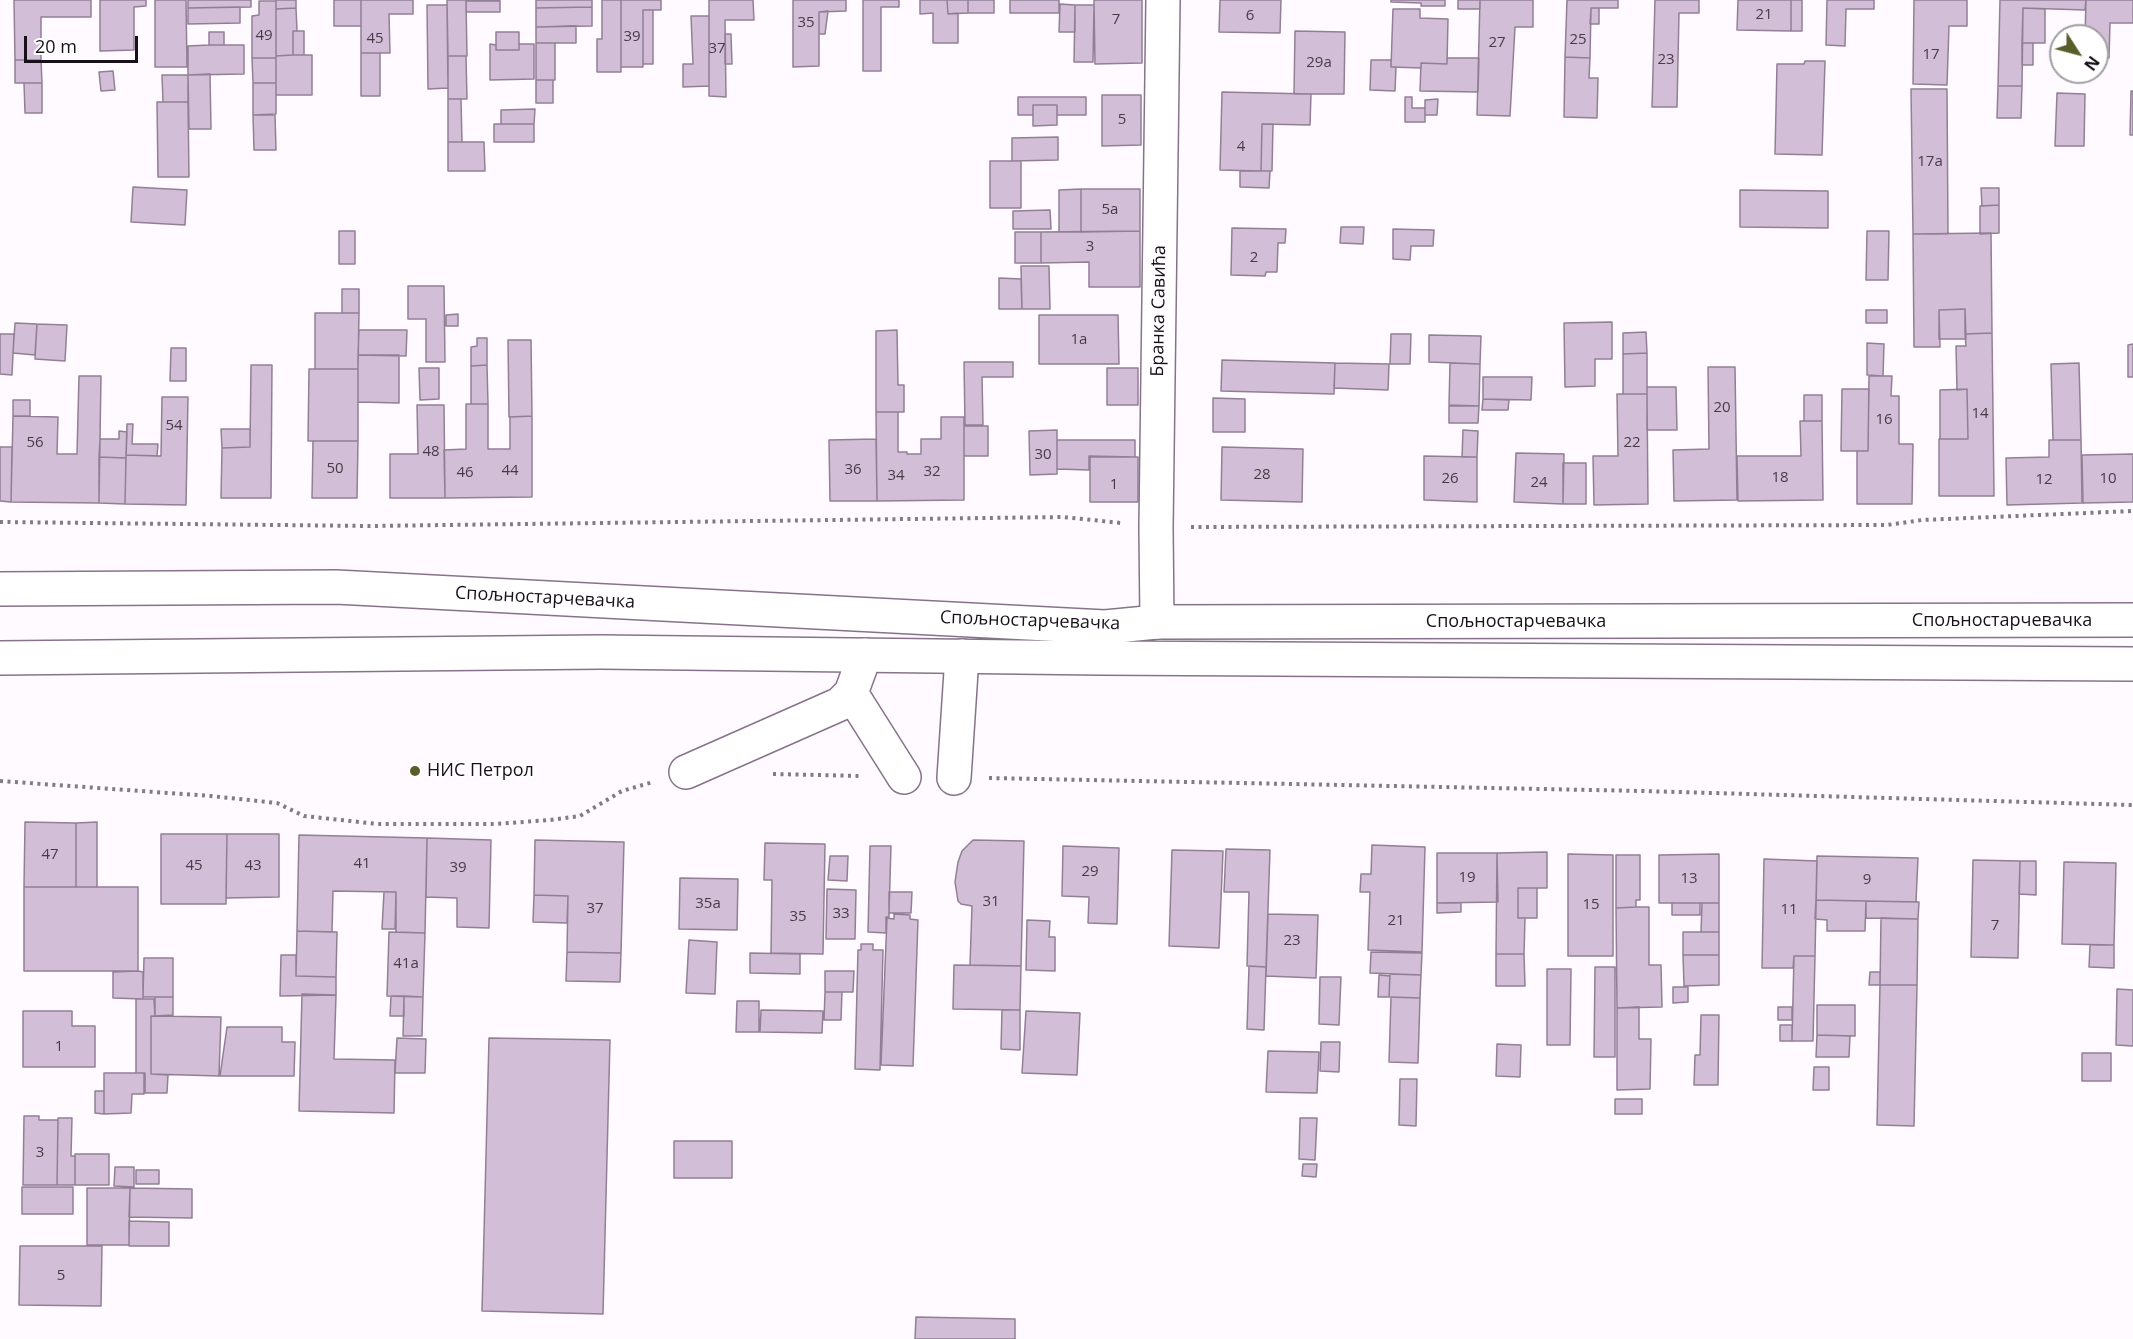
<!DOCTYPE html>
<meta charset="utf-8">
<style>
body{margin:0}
#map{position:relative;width:2133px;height:1339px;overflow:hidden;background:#fefaff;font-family:"Open Sans",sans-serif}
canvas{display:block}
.north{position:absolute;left:2049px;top:24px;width:60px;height:60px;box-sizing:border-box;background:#fff;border:2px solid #a3a0a3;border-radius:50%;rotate:126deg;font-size:16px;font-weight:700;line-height:24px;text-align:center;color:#181119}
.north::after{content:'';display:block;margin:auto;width:21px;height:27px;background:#5a5c2a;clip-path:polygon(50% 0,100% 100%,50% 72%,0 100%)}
.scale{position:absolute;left:24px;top:36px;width:114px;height:27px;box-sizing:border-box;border:3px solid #181119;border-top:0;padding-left:8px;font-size:18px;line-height:21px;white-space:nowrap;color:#181119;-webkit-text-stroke:4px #fff;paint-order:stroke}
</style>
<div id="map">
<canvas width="2133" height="1339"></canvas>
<div class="north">N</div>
<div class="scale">20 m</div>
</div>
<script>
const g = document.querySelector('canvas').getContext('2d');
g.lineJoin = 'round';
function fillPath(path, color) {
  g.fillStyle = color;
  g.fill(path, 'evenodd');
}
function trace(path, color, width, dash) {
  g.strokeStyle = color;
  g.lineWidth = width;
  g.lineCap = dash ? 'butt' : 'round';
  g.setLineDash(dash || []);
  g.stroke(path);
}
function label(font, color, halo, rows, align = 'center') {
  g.font = font + ' "Open Sans",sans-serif';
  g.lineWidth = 4.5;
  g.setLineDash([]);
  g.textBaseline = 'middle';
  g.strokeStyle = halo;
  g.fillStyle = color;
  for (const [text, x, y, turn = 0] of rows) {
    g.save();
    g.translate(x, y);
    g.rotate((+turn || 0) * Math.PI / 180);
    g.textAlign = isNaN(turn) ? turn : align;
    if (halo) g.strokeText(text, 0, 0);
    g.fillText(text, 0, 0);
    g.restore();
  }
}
const building = new Path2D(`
 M14 0H91V17H41V60H15Z
 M100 0H146V6L134 7V50L100 51Z
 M155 0H186L187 67H155Z
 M188 0H251V7L188 8Z
 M276 0H296V8L276 9Z
 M334 0H361V26H334Z
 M361 0H413V14H389L390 53H361Z
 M447 0H500L466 1 467 56H448Z
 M536 0H592V7L536 8Z
 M602 0H621V72H597V39H602Z
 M621 0H661V10H643V67H621Z
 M709 0H753L754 20H725L726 97 709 96Z
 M793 0H846V11L819 12V66L793 67Z
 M863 0H899V7H881V71H863Z
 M920 0H947L948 14 958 13V43H933V13L920 14Z
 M947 0H968V13L948 14Z
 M968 0H994V13H968Z
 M1010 0H1059V13H1010Z
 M1094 0H1142V63L1095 64Z
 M1220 0H1281L1280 33 1219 32Z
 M1391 0H1445V6H1421V3L1391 2Z
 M1458 0H1480V9H1458Z
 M1480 0H1533V27H1515L1510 116 1477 115Z
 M1567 0H1618V8H1591L1590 58 1565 57Z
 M1655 0H1699V13H1679L1677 107H1652Z
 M1738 0H1791V31L1737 30Z
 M1791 0H1802V31H1791Z
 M1827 0H1874V9H1846L1845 46 1826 45Z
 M1914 0H1967V26H1949L1947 85 1913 84Z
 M2000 0H2086L2085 10 2023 8 2022 86H1998Z
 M2086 0H2133V23H2110L2109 58H2097V36H2085Z
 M259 1H276V58H252V16L259 15Z
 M466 1H500V12H466Z
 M1060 4 1075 5V32H1059Z
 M427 5H447L448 88 428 89Z
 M1075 5H1094L1093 62H1074Z
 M240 7V23L188 24V8Z
 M592 7V26L536 27V8Z
 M296 8 297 31H293V55L276 56V9Z
 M1591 8H1599V24H1590Z
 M2023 8 2045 9V43H2022Z
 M1393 9H1420V18L1448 19 1447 64 1421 63V68L1391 67Z
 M643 10H653V64H643Z
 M828 11 825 34H819V12Z
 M691 16H709V86L683 87V64H693Z
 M576 26V43H536V27Z
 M293 31H304V55H293Z
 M1295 31 1345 32 1344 94H1294Z
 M209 32H224V45H209Z
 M496 32H519V50H496Z
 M725 34H731L732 64H725Z
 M536 43H555V80H536Z
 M2022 43H2033V65H2022Z
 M490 44 496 45V50H519V44H534V79L490 80Z
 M209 45H244V74L188 75V46Z
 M361 53H380V96H361Z
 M293 55H312V95H276V56Z
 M448 56H466L467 99H448Z
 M1565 57 1590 58 1589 78H1598L1597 118 1564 117Z
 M252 58H276V83H253Z
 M1447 58H1479L1478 92 1420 91 1421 63 1447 64Z
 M15 60H41L42 83H15Z
 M1371 60H1391V67H1396L1395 91 1370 90Z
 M1805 61H1825L1822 155 1775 154 1777 64H1804Z
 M113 71 115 90 101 91 99 72Z
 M210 74 211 129H189L188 75Z
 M162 75H188V102H163Z
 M536 80H553V103H536Z
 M24 83H42V113H25Z
 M253 83H276V114L253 115Z
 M1998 86H2022L2021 118H1997Z
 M1911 89H1947L1948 234H1913Z
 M2131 91H2133V135H2130Z
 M1222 92 1311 94 1310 125 1262 124 1261 171 1220 170Z
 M2057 93 2085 94 2084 146H2055Z
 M1102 95H1141V145L1102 146Z
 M1018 97H1086V115H1057V105H1033V115H1018Z
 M1405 97H1412V108H1425V122H1405Z
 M448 99H461L462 142H448Z
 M1438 99 1437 115H1425V100Z
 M157 102H188L189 177H158Z
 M1033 105H1057V125L1033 126Z
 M535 109 534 124H501V110Z
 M253 115H275L276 150H254Z
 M494 124H534V142H494Z
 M1262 124H1273L1272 171H1261Z
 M1058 137V160L1012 161V138Z
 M448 142H484L485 171H448Z
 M990 161H1021V208H990Z
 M1240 171H1270L1269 188 1240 187Z
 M133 187 187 190 185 225 131 222Z
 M1981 188H1999V205L1982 206Z
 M1081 189V232H1059V190Z
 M1081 189H1140V231L1081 232Z
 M1740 190 1828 191V228L1740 227Z
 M1999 205V233L1980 234V206Z
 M1050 210 1051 229H1013V211Z
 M1341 227H1364L1363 244 1340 243Z
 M1232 228 1286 229 1285 243H1278L1277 272H1266L1265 276 1231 275Z
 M1393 229 1434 230 1433 246H1411L1410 260 1393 259Z
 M339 231H355V264H339Z
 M1140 231V287H1089V262L1041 263V232Z
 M1867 231H1889L1888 280H1866Z
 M1015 232H1041V263H1015Z
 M1991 233 1992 333 1965 334V309L1939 310 1940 347H1914L1913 234Z
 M1021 266H1049L1050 309H1022Z
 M999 278 1021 279 1022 309H999Z
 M408 286H444L445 362H426V319H408Z
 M342 289H359V313H342Z
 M1965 309 1966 339H1939V310Z
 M1866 310H1887V323H1866Z
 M315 313H359L358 369H315Z
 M458 314V326H446V315Z
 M1039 315H1118L1119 364H1039Z
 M1612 322V359H1595V386L1565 387 1564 323Z
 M15 323 37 324 35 355 13 353Z
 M37 324 67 325 65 361 35 359Z
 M359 330H407L406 356 358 355Z
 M897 330 898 385H904V412H876V331Z
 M1646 332 1647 353 1623 354V333Z
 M1992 333 1994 496H1939V439H1968L1967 389 1957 390 1956 346H1966L1965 334Z
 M0 334H14L12 375 0 374Z
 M1391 334H1411L1410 364H1390Z
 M1429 335 1481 336 1480 364 1429 362Z
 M477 338H487V365L471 366V347L477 346Z
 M508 340H531L532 416 509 417Z
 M1867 343 1884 344 1883 376 1867 375Z
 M2133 344V377H2128V345Z
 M171 348H186V381H170Z
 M1647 353V394H1623V354Z
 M358 355H399V403L358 402Z
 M1222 360 1335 363 1334 394 1221 391Z
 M964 362H1013V377H982L983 425H965Z
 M1335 363 1389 364 1388 390 1334 388Z
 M1450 363 1480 364 1479 406 1449 405Z
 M2079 363 2081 440H2053L2051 364Z
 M251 365H272L271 498H221L222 448 250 447Z
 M487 365 488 404H471V366Z
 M1708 367H1735L1737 500 1674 501 1673 450 1709 449Z
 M419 368H439V399L420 400Z
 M1107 368H1138V405H1107Z
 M309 369H358V441H308Z
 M79 376H101L99 503 11 502 13 416 58 417 57 454H77Z
 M1869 376H1892L1891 396H1899V444H1913L1912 504H1857V451H1868Z
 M1483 377H1532L1531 400 1483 399Z
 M1647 387H1676L1677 430H1647Z
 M1842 389H1869L1868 451H1841Z
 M1967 389 1968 439H1940V390Z
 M1617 394H1647L1648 504 1594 505 1593 456H1618Z
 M1804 395H1822V421H1804Z
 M162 397H188L186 505 125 504 126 455 161 456Z
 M1213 398 1245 399V432H1213Z
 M1483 399 1509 400 1508 410H1482Z
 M13 400H30V416H13Z
 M466 404H488V449H510V417L532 416V497L445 498 444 450 466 449Z
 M417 405H444L445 498H390V454H418Z
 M1449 406H1479L1478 423H1449Z
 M876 412H898V452H907V454H921V439H941V417H964V500L877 501Z
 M1800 421H1822L1823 500 1738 501 1737 456H1801Z
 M127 424H133L132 444H158L157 456 126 455Z
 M964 426H988V456H964Z
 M221 429H250V447L222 448Z
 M1057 430V474L1030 475 1029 431Z
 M1463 430 1478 431 1477 457H1462Z
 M119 431 127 432 126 458 99 457 100 439H119Z
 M876 439 877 501H830L829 440Z
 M1057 440H1135V457L1089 456V470L1057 469Z
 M2049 440H2081L2082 503 2007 505 2006 458 2049 457Z
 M313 441H358L357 498H312Z
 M0 447H12L11 502 0 501Z
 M1222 447 1303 449 1302 502 1221 500Z
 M1516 453 1564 454 1563 504 1514 502Z
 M2133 454V502L2083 503 2082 455Z
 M1424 456 1477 457V502L1424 500Z
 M99 457 126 458 125 504 99 503Z
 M1090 457H1138V502H1090Z
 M1563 463H1586V504H1563Z
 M25 822 76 823V887H24Z
 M97 822V887H76V823Z
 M161 834H227L226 904H161Z
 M227 834H279V897L226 898Z
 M299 835 427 838 425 933 396 932V892L333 891 332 932 297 931Z
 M427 838 491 840 489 928 457 927V898L426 897Z
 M535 840 624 842 621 953 567 952 568 896 534 895Z
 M973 840 1024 841 1021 966 970 965 972 906 961 904 958 901 955 882 958 862 962 851Z
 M765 843 825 844 823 954 771 953 772 880H764Z
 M1372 845 1425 847 1422 952 1368 950 1370 892H1360L1361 874H1371Z
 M870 846H891L889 913V917H886V933L868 932Z
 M1063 846 1119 848 1117 924 1088 923 1089 897 1062 896Z
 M1226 849 1270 850 1266 967 1247 966 1249 892H1224Z
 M1172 850 1223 851 1219 948 1169 946Z
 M1547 852V888H1518V918H1525L1524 954H1496L1497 853Z
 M1437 853H1497L1498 902 1437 903Z
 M1568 854 1613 855V956H1568Z
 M1719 854V903H1659V855Z
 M1616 855H1640V900H1636V907L1616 908Z
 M830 856H848L847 881 828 880Z
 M1817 856 1918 858 1916 902 1816 900Z
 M1764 859 1817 861 1815 956H1794L1793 968H1762Z
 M1973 860 2020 861 2018 958 1971 957Z
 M2020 861H2036V895L2019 894Z
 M2064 862 2116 863 2114 945 2062 944Z
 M680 878 738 879 737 930 679 929Z
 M24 887H138V971H24Z
 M1518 888H1537V918H1518Z
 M827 889 856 890 855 939H826Z
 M384 892H396L395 929H382Z
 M889 892H912L911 913H889Z
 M534 895 568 896 567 923 533 922Z
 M1816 900 1866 901 1865 931H1827V920L1815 919Z
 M1866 901 1919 902 1918 919 1866 918Z
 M1437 903H1461V912L1437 913Z
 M1672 903H1700V915H1672Z
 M1702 903H1719V932H1701Z
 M1636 907H1649V965H1661L1662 1007 1617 1008 1616 908Z
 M894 914 910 915V919L918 920 913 1066 881 1065 887 918 894 919Z
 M1268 914 1318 915 1316 978 1266 976Z
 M1881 918 1918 919 1917 985H1880Z
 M1027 920 1050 921 1049 937H1055V971L1026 970Z
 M297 931 337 932 336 977 296 976Z
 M389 932 425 933 423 997 387 996Z
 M1683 932H1719V955H1683Z
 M689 940 717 942 715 994 686 993Z
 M861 944H873V950H883L880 1070 855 1069 858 950H861Z
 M2090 945H2114V968L2089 967Z
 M567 952 621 953 620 982 566 981Z
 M1371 952 1422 953 1421 975 1370 973Z
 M750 953 800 954V974L750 973Z
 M1496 954H1524L1525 986H1496Z
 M281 955H296V976L336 977V995L280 996Z
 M1683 955H1719V985L1684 986Z
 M1794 956H1815L1813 1041H1792Z
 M144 958H173V997H143Z
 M954 965 1021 966 1020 1010 953 1009Z
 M1249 966 1266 967 1264 1030 1247 1029Z
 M1595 967H1615V1057H1594Z
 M1547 969H1571L1570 1045H1547Z
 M138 971 143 972V999L113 998V972Z
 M825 971H854L853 992H825Z
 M1870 972H1880V985H1869Z
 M1390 974 1421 975 1420 998 1389 997Z
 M1379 975 1390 976 1389 997H1378Z
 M1320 977H1341L1339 1025 1319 1024Z
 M1880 985H1917L1914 1126 1877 1125Z
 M1673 987H1688V1002L1673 1003Z
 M2117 989 2133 990V1046L2116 1045Z
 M825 992H842L841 1020H824Z
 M302 994 336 995 334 1059 395 1060 394 1113 299 1111Z
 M391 996H404V1016H390Z
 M404 996 423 997 422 1036H403Z
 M155 997H173V1015L155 1016Z
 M1391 997 1420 998 1418 1063 1389 1062Z
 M136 999H154L155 1016H151V1074L168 1075 167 1093H145V1073H136Z
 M737 1001H759V1032H736Z
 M1817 1005H1855V1036L1817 1035Z
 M1639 1007V1039H1651L1650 1089 1617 1090V1008Z
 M1778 1007H1792V1020H1778Z
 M761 1010 823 1011 822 1033 760 1032Z
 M1002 1010H1020V1050L1001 1049Z
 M23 1011H72V1026H95V1067H23Z
 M1026 1011 1080 1013 1077 1075 1022 1073Z
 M1701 1015H1719L1718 1085H1694L1695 1055H1700Z
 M151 1016 221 1017 219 1076 151 1074Z
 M1780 1025H1792V1041H1780Z
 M227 1027H282V1042H295L294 1076H220Z
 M1817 1035 1850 1036 1849 1057H1816Z
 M397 1038 426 1039 425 1073H395Z
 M489 1038 610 1040 603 1314 482 1311Z
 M1321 1042H1340L1339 1072 1320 1071Z
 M1497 1044 1521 1045 1520 1077 1496 1076Z
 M1268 1051 1319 1052 1317 1093 1266 1092Z
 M2082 1053H2111V1081H2082Z
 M1814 1067H1829V1090H1813Z
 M104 1073H144V1094H132L131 1113 104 1114Z
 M1400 1079H1417L1416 1126 1399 1125Z
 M95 1091H104V1114L95 1113Z
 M1615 1099H1642V1114H1615Z
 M24 1116H39V1120H58L57 1185H23Z
 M58 1118H72L71 1156H75V1185H57Z
 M1300 1118H1317L1315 1160 1299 1159Z
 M674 1141H732V1178H674Z
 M75 1154H109V1185H75Z
 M1303 1164H1317L1316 1177 1302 1176Z
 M115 1167H134V1187L114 1186Z
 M136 1170H159V1184H136Z
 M22 1187H73V1214H22Z
 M87 1188H130L129 1245H87Z
 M130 1188 192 1189V1218L129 1217Z
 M129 1221 169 1222V1246H129Z
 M20 1246H102L101 1306 19 1305Z
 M916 1317 1015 1319V1339H915Z`);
const path = new Path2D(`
 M0 522 369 526 1063 517 1121 523
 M1191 527 1887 525 1922 520 2133 511
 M773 774 861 776
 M989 778 1643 791 2133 805
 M0 781 211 796 277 803 304 816 378 824H495L550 820 580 816 622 791 653 782`);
const minor = new Path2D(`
 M1157 622 1156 527 1163 0
 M851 693 904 777
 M686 772 840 704 851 693 865 655
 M954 778 962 656`);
const tertiary = new Path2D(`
 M0 589 336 587 1105 627 1157 622 2133 620
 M0 658 601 652 1102 658 2133 664`);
const markers = [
 [415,771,6,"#5a5c2a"]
];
const numberNames = [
 ["21",1764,15],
 ["6",1250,16],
 ["7",1116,20],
 ["35",806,23],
 ["49",264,36],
 ["39",632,37],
 ["45",375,39],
 ["25",1578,40],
 ["27",1497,43],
 ["37",717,49],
 ["17",1931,55],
 ["23",1666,60],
 ["29a",1319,63],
 ["5",1122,120],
 ["4",1241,147],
 ["17a",1930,162],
 ["5a",1110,210],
 ["3",1090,247],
 ["2",1254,258],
 ["1a",1079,340],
 ["20",1722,408],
 ["14",1980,414],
 ["16",1884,420],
 ["54",174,426],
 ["56",35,443],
 ["22",1632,443],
 ["48",431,452],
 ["30",1043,455],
 ["50",335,469],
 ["36",853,470],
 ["44",510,471],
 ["32",932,472],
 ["46",465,473],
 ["28",1262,475],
 ["34",896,476],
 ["18",1780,478],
 ["26",1450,479],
 ["10",2108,479],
 ["12",2044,480],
 ["24",1539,483],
 ["1",1114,485],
 ["47",50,855],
 ["41",362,864],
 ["45",194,866],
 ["43",253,866],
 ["39",458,868],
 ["29",1090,872],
 ["19",1467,878],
 ["13",1689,879],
 ["9",1867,880],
 ["31",991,902],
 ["35a",708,904],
 ["15",1591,905],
 ["37",595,909],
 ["11",1789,910],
 ["33",841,914],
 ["35",798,917],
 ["21",1396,921],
 ["7",1995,926],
 ["23",1292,941],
 ["41a",406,964],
 ["1",59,1047],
 ["3",40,1153],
 ["5",61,1276]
];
const streetNames = [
 ["Бранка Савића",1159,311,-89],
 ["Спољностарчевачка",545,598,3],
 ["Спољностарчевачка",1030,621,2],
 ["Спољностарчевачка",2002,621],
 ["Спољностарчевачка",1516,622]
];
const poiNames = [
 ["НИС Петрол",427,771]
];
fillPath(building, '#d2bed6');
trace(building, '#927f96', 1.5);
trace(minor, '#867389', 36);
trace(tertiary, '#867389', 36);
trace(path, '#817b82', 4, [3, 4.5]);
trace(minor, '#fff', 33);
trace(tertiary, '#fff', 33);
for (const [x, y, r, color] of markers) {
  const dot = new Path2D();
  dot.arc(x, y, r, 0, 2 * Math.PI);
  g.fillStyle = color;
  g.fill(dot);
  trace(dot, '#fff', 2);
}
label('15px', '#463c48', null, numberNames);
label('18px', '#181119', '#fff', streetNames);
label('18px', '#181119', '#fff', poiNames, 'left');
</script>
